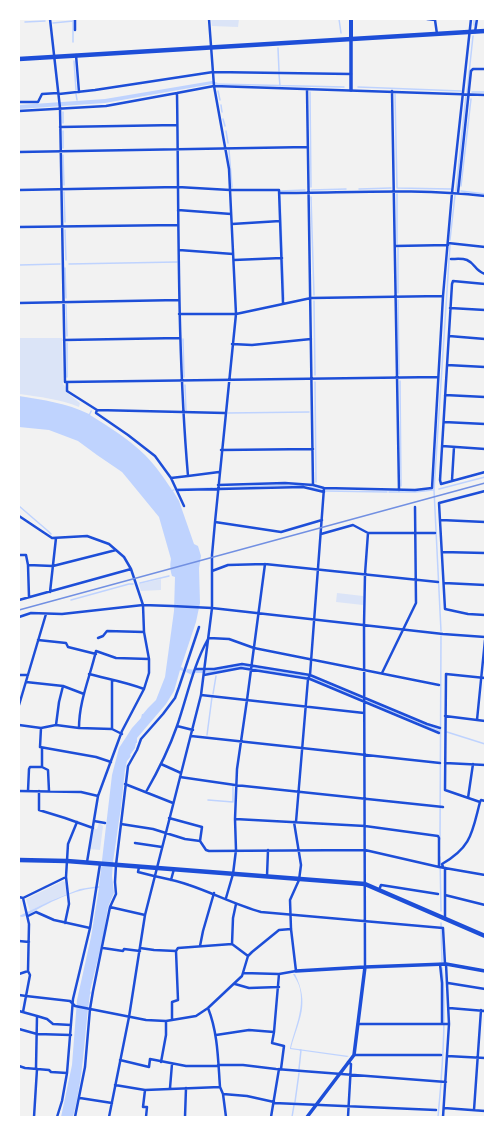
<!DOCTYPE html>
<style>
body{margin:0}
#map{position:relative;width:504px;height:1136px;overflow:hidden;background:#f2f2f2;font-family:Roboto,sans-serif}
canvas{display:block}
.frame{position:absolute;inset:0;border:20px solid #fff;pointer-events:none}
</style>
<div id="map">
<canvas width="504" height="1136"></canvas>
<div class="frame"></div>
</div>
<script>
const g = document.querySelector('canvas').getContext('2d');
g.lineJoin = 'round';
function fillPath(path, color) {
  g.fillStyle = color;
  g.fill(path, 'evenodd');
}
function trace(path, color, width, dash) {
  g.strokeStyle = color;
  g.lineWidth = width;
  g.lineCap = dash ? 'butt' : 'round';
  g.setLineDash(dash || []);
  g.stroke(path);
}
const green = new Path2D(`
 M211 19H239L238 27 212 26Z
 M19 338H62L63 384 66 387V392L80 403 79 407C60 399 40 397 19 394Z
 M161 579V590L141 591 139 584Z
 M337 593 363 596V605L336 602Z
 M99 823 103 826 100 850 89 849 94 829H97Z
 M63 881 65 882 67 894 50 901 30 911 26 899Z`);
const water = new Path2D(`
 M212 81 218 83 105 103 19 109V105L105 99Z
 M19 396C44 400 66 403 89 414L91 410 92 411 90 415C109 427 129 439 145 455 156 466 164 478 172 490L174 489 175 490 173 491 179 501 194 544 198 546 201 556 199 568 200 603 196 622 181 667 183 668V671L180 670 174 691 166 704 137 738V743H136L135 748 130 755 131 756 127 761 125 770 121 807 113 862 112 876 114 893 108 907 103 938 90 991 91 993 90 994C84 1035 84 1076 73 1117H61L72 1065 77 1000 91 937 99 888C76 888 46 904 26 916L22 917 19 916 50 901 80 889 99 886 112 775 119 748 132 728 141 718 142 714H143L148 708 156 700 165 677 174 611 175 577 172 576C170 569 170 565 171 559L159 517 127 478 122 472 97 455 78 441 49 430 19 427Z
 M242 665 308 676 426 725 440 730V732L310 678 241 667 215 673H192V675L186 672 187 669 209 671Z
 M293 974H295C310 1005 299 1018 291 1048L349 1056 347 1057 290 1049V1048C295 1028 304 1010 300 989 299 984 296 979 293 974Z`);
const stream = new Path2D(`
 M73 19V42
 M339 19 341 33
 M25 22 45 21
 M53 23 73 21
 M474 25V19
 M278 48 279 71
 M74 61 76 90
 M279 74 280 86
 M215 84 344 87
 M358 87 461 91
 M218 91 220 100
 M310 92 311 187
 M467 92 473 36
 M472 92H485
 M76 94 77 100
 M395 94 397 188 451 189
 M221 105 222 112
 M63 112V123
 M223 119 225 126
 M63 131V148
 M226 131 228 143
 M229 150 232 187
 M63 155 64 185
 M461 186 471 99
 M359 189 391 188
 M311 190 346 189
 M280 191 305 190
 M456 191 466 96
 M461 191 485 194
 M64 192 65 222
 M397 194V244
 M280 196 284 299
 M311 197 314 295
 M65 230 66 260
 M450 240 455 195
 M398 248V293
 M69 264 177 262
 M19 265 60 264
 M65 268 66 298
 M398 300 399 374
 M314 301 315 375
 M66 305 67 336
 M183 339 184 377
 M67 343V377
 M400 381 401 486
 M315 382 316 482
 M185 385 186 411
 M228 413 309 412
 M309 487 322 490
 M220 488 280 485 303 486
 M178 489 212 488
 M439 489 485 477
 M325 491 387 492
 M389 492H415L433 490
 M19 506 48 531 51 534
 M140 583 169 576
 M71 600 129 584H133
 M441 631 434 490 450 245
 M213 694 216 676
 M447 732 485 744
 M207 735 212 697
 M208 800 233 802V786
 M440 839 441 636
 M440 857 441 911
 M441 923 442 962
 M299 1069 301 1050H300
 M441 1081C444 1043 446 1006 442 968
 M295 1102 299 1073
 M292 1117 294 1105
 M438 1117 441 1083`);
const minor = new Path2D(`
 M50 19 60 108 65 382 438 377
 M427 19 435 20 437 34
 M75 30V19
 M475 32 477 19
 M76 55 79 92
 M307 90 313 485
 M392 91 399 490
 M59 94 95 90 213 72 351 74
 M19 102H38L42 94 58 93
 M19 111 106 106 177 93
 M60 127 177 125
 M19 152 308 147
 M19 190 178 187 230 190H279L283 303
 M279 193C348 193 417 188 485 196
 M458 193 471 71 473 69H485
 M178 210 231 214
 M232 224 280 221
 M19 227 178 225
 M448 243 485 247
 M395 246 448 245
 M179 250 233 254
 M451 259C456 259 462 258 467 260 476 264 474 270 485 274
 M234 260 282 258
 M485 284 453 281 452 284 440 480 441 484 485 472
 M19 303 179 300
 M450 308 485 310
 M179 314H236L311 298 443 296
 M449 336 485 339
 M64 340 180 338
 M232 344 252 345 311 339
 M447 365 485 367
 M67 382V391L97 410 225 413
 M445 395 485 397
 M97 410 96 413 128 435 155 456 171 478 184 506
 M444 422 485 424
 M442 446 485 449
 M221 450 313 449
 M219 472 188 476C177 348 179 221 177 93L214 86 485 95
 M171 478 188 476
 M452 480 454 447
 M218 485 285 483 313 485 324 488 415 490 432 488 443 296 452 193 471 19
 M177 490 303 487 324 492
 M485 491 439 503 445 609 468 614 485 615
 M19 516 52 538 87 536 109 544 124 557 131 569 143 605 144 632 149 659V673L144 689 122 731 98 796 87 862
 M441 520 485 522
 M215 522 281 532 322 520
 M321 534 353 525 368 533H435
 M442 552 485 553
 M19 555H26L28 565
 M212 571 228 565 265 564 438 582
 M444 583 485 585
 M50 592 56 538
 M29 597 28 565 53 566 116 550
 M19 600 131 569
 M19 617 31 613 62 614 143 605 172 606 212 608 443 634 485 637
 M98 638 103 636 107 631 144 632
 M209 638 229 639 254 648 439 685
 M38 640 66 643 68 647 96 654
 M195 669H214L242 664 310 675 427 724 440 728
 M382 673 416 603 415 507
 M89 674C108 679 126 682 144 689
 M19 675H28
 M204 675 241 668 310 679 439 733
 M26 682 63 686 84 694
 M201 695 364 713
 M19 705 46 614
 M445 716 485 721
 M477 720 485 640
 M19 725 41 728
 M56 725 59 702 63 686
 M177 726 193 730
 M79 728C79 701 90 677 96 651L116 658 149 659
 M112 729V680
 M191 736 440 763
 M111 762 96 757 40 747 41 728 56 725 79 728 112 729 122 734
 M445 763 485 765
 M161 764 181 773
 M42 767V748
 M180 777 235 785 443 807
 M125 784 173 803
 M19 791 81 792 98 796
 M28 791 29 769 30 767H42L48 770 49 791
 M39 791V810L65 818 93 828
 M146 792C158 771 169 749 177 726 187 697 193 666 208 639
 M468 798 473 764
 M480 802 445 790 446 674 485 678
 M169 818 202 827 200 841 206 850 209 851 365 850 439 867 485 875
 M235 819 365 826 438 836 439 838V867
 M94 821 105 823
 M296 822 308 679 310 675 324 488
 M121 824 153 829 185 839 200 841
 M135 843 162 847
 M139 867 138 872C155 877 173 879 189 885 213 893 236 905 261 912L443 928 445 964
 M443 867 442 864C472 847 472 832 480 802L481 800 485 801
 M445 868V919
 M267 876 268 850
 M171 880 174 869
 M379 890 381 885 438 894
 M445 895 485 905
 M19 897 23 898 66 877 68 844 77 822
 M23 898 29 924 28 971 30 975 26 996 70 1001 75 1006 146 1020 166 1021 196 1016 208 1008 242 976 248 956 252 952 279 930 291 929
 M226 898 233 874 236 850 235 819 237 769 247 700 265 564
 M110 907 145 915
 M28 916 36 912 54 920 90 928
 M65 923 69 904 66 877
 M19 941 29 942
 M232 944 233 918 236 904
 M200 946 203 931 214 893
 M103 948 123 951 124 949 140 951
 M140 948 154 950 176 951 178 948 232 944 248 956
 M440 964 442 983V1024
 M365 967 364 625 365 574 368 533
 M243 973 279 974 296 971 291 929 290 900 299 880 301 865 294 822
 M19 974 28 971
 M448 983 485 989
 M235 984 249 988 279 987
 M19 995 26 996 23 1012
 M208 1008C218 1033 218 1060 220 1087L223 1094 226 1117
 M449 1008 485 1011
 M19 1011 37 1016 36 1068 37 1069 34 1117
 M37 1016 47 1019 53 1024 71 1025
 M172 1020V1002L178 1000 176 951
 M358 1024H449
 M19 1029 37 1034 71 1035
 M274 1032 272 1043 284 1046 281 1069
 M216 1035 249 1030 274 1032 279 974
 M354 1055H441
 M447 1056 485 1058
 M120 1060 149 1067 150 1059 186 1066H218
 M161 1062 166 1035V1021
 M348 1062 351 1064 348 1117
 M218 1065H243L276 1069 446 1082
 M19 1066 25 1068 49 1070 51 1072 67 1073 73 999 90 928 100 864
 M115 1085 145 1090 220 1087
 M170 1088 172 1064
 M145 1090 143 1107H147L146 1117
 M223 1094 247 1096 274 1102
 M80 1098 112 1103
 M274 1103 436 1110
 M444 1108 485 1111
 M474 1110 481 1010
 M57 1117 62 1101 67 1073
 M75 1117 85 1067 90 1009 93 991 110 907 116 894 115 882 116 865 128 766 137 750 141 739 163 714 175 698 179 687 199 627
 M109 1117 129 1017 145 915 201 695 212 608V555L215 522 236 314 229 169 214 86 209 19
 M185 1117 186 1088
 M271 1117 279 1069
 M443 1117 449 1024 446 964`);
const tertiary = new Path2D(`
 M351 90V38
 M296 971 365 967 446 964 485 971
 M307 1117 354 1055 365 967`);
const secondary = new Path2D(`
 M351 38V19`);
const primary = new Path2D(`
 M19 860 67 861 365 884 485 936`);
const trunk = new Path2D(`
 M19 59 485 31`);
const rail = new Path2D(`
 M19 610 485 483`);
fillPath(green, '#dbe4f7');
fillPath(water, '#bfd3fe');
trace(stream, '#bfd3fe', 1.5);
trace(minor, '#1d4ed8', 2.5);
trace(tertiary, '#1d4ed8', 3.5);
trace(secondary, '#1d4ed8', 4);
trace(primary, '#1d4ed8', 4.5);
trace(trunk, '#1d4ed8', 4.5);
trace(rail, '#7290e2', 1.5);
</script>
